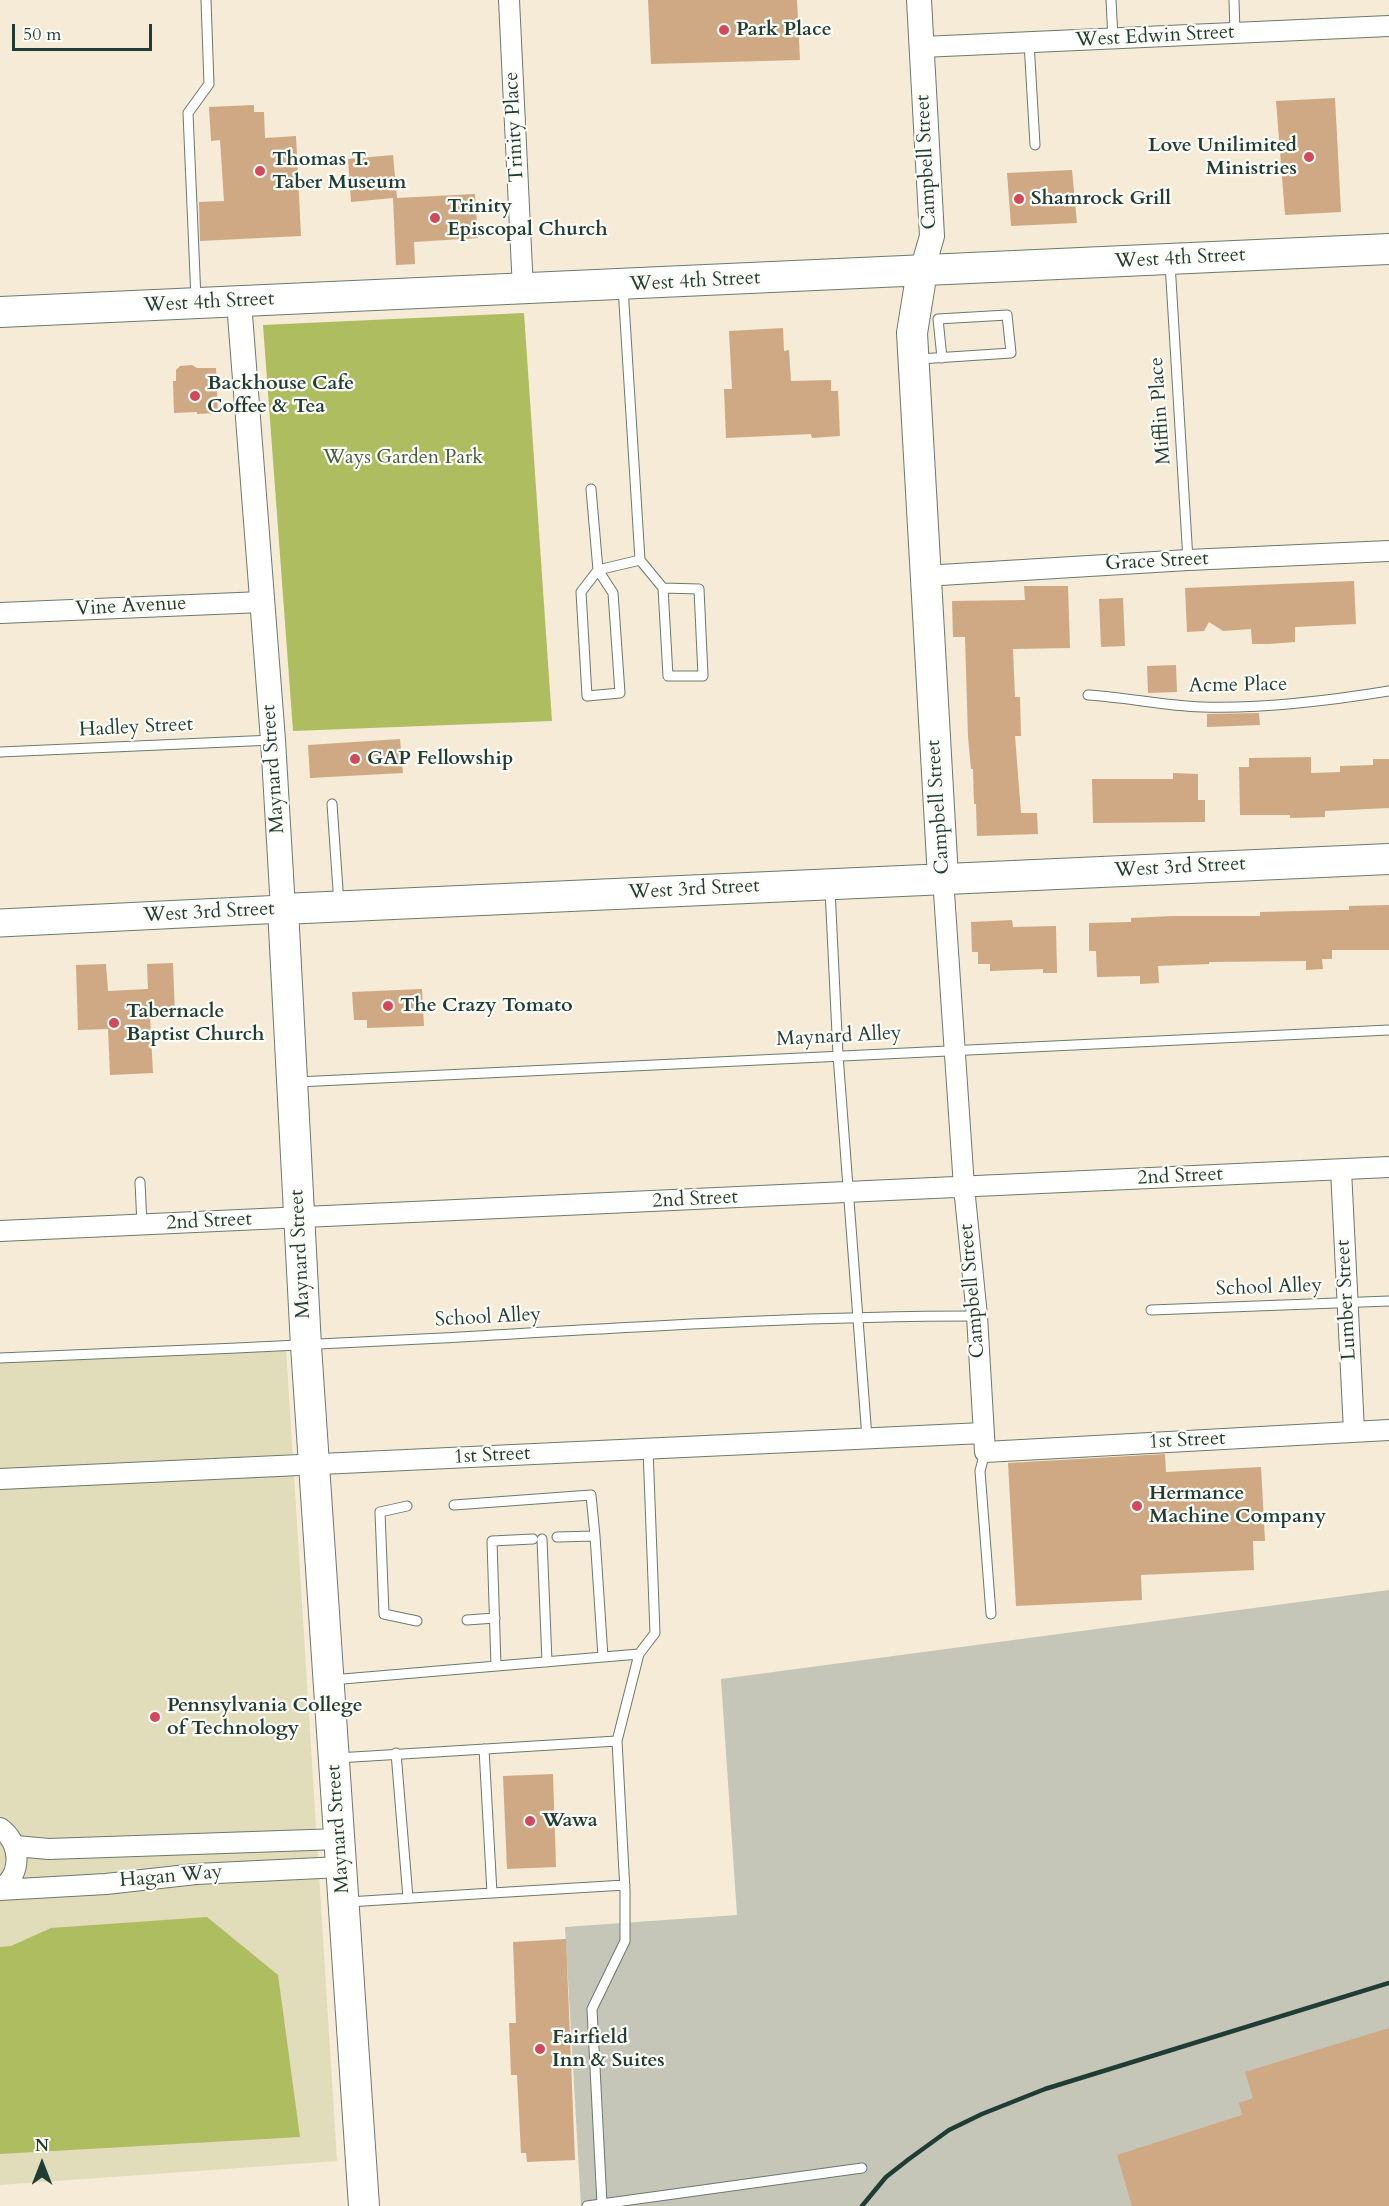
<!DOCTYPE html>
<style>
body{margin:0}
#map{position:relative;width:1389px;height:2206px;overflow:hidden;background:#f5ebd7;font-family:Cardo,serif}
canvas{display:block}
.north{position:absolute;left:12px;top:2134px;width:60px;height:60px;-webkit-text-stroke:4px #fdfcf7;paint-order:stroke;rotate:0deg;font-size:16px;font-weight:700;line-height:24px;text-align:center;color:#1f3d34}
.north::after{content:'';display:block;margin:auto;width:21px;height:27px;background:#1f3d34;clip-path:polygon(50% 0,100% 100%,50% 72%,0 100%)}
.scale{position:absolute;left:12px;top:24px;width:140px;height:27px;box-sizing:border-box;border:3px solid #1f3d34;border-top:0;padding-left:8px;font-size:18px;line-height:21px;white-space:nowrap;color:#1f3d34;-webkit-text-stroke:4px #fdfcf7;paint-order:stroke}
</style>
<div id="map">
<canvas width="1389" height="2206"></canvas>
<div class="north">N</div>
<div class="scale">50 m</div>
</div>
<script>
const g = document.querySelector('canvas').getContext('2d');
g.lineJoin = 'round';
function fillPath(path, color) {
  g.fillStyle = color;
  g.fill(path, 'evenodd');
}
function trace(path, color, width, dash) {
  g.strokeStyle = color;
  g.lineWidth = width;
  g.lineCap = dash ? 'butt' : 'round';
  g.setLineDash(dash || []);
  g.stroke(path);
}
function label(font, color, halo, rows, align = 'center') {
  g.font = font + ' Cardo,serif';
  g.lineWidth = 4.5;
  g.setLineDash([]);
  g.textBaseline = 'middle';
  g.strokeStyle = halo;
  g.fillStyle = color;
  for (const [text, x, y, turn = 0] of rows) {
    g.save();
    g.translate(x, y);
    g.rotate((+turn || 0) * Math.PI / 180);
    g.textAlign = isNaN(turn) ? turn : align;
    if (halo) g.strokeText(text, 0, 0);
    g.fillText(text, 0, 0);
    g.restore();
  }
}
const built = new Path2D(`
 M286 1349 337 2161 0 2185V1358Z`);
const industrial = new Path2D(`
 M1389 1590V2206H581L565 1927 737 1915 721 1679Z`);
const green = new Path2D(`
 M524 313 552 721 293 731 263 325Z
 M207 1917 278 1975 300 2137 0 2154V1947L11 1946 51 1928Z`);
const building = new Path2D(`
 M648 0H797L800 60 651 64Z
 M1335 98 1341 212 1285 215 1276 101Z
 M254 105V112H264L265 138 296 136 301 236 200 241 199 202 224 201 220 140 211 141 209 107Z
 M393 155 397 198 475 194 478 238 414 242 415 264 396 265 393 198 351 202 348 159Z
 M1072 170 1077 223 1011 226 1007 173Z
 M783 328 784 351 789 350 791 381 831 380V391H838L840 436 812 438 811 434 726 438 724 389H732L729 331Z
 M192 365 197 368H216L218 413 197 414V412L174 413 173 381H176V370L180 366Z
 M1354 581 1356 624 1295 627V642L1269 644H1252L1251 629 1223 631 1209 622 1204 631 1187 632 1185 588Z
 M1024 586H1068L1070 648 1013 649 1015 697H1020L1021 736H1015L1021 813H1037L1038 834 977 836 976 804H974L973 769H971L968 737 965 637H953L952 601 1025 600Z
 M1123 598 1125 646 1101 647 1099 599Z
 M1176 665 1177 692 1148 693 1147 666Z
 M1259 713 1260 725 1207 727V714Z
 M400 739 403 773 310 778 308 745Z
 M1311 757V773L1340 772V766L1373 765V759H1389V808L1325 811V817L1290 818V815H1240L1239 767H1249V758Z
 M1173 773 1198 774V800H1205V822L1093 823 1092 779H1173Z
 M1389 905V950H1332V959H1322L1323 969 1306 970V961L1209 962V964L1158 966 1159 983 1140 984V976L1097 977 1096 951H1089V923L1131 922V918L1172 916H1260V912L1340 910H1349V906Z
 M1012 920 1013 927 1056 926 1057 973H1043V969L990 971V964H978V952H972L971 922Z
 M173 963 175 1016 150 1017 153 1073 110 1075 108 1029 78 1030 76 965 106 964 108 991 148 989 147 964Z
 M422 989 424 1026 367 1028V1020H354L352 992Z
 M1165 1454 1166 1472 1261 1467 1265 1541H1253L1254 1570 1141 1575 1142 1600 1016 1606 1008 1463Z
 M553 1774 556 1867 507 1869 503 1776Z
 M566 1939 575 2160 527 2162 526 2153H521L517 2075H511L509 2023H516L513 1942Z
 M1389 2028V2206H1132L1117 2155 1242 2115 1239 2103 1253 2098 1245 2072Z`);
const service = new Path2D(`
 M1111 0 1113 39
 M1234 0 1235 33
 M1029 42 1035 145
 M1170 263 1188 560
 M623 287 640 560 663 588 668 676H703L699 589 663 588
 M196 299 188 113 209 84 206 0
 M919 359 1011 353 1007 315 938 319 942 358
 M591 489 598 570 640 560
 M598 570 613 593 620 693 587 696 581 592Z
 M1088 695C1126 697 1163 706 1202 707 1264 709 1328 701 1389 691
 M0 752 273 740
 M332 804 339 904
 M830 889 838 1055 867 1438
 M297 1082 1389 1030
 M140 1182 142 1225
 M1151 1310 1389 1301
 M0 1358C147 1352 295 1346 442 1338 620 1328 799 1316 977 1316
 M985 1452 980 1471 991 1614
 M454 1505 591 1495 595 1536
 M407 1506 380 1512 384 1614 417 1621
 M557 1537 595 1536 603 1657
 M542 1539 547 1662
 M467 1620 495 1618
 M496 1666 492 1541 533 1539
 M331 1680 639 1654 655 1633 648 1449
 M484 1749 492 1893 625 1885
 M396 1753 408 1898
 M337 1758 617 1741
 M348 1902 492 1893
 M602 2204 592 2009 625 1941V1891L617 1741 639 1654
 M587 2206 862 2168`);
const minor = new Path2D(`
 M509 0 523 290
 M922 47 1389 26
 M924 576 1188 560 1389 551
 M0 613 262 602
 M943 878 964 1187 977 1316 985 1452 1389 1430
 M1341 1170 1354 1431
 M0 1231 1389 1167
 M0 1479 983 1433
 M0 1828C21 1843 23 1874 0 1889
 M15 1846 49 1849 340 1839
 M0 1890 106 1884 196 1874 341 1867`);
const tertiary = new Path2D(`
 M919 0 932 236 922 271
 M239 302 273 740 283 909`);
const secondary = new Path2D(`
 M0 923 283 909`);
const primary = new Path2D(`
 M922 271 912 333 943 878
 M0 312 1389 249
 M364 2206 306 1346 283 909 1389 859`);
const rail = new Path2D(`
 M862 2206 886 2177 909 2159 949 2130 982 2114 1045 2089 1389 1983`);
const markers = [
 [724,30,6,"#d1495b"],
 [1309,157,6,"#d1495b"],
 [260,171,6,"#d1495b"],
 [1019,199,6,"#d1495b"],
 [435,218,6,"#d1495b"],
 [195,396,6,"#d1495b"],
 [355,759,6,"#d1495b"],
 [388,1006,6,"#d1495b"],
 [114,1023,6,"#d1495b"],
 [1137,1506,6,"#d1495b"],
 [155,1717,6,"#d1495b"],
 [530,1821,6,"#d1495b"],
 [540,2049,6,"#d1495b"]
];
const poiNames = [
 ["Park Place",736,30],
 ["Love Unilimited",1297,146,"right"],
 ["Ministries",1297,169,"right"],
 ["Thomas T.",272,160],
 ["Taber Museum",272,183],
 ["Shamrock Grill",1031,199],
 ["Trinity",447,207],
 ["Episcopal Church",447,230],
 ["Backhouse Cafe",207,384],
 ["Coffee & Tea",207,407],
 ["GAP Fellowship",367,759],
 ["The Crazy Tomato",400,1006],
 ["Tabernacle",126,1012],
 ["Baptist Church",126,1035],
 ["Hermance",1149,1494],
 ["Machine Company",1149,1517],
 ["Pennsylvania College",167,1706],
 ["of Technology",167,1729],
 ["Wawa",542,1821],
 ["Fairfield",552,2038],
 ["Inn & Suites",552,2061]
];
const streetNames = [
 ["West Edwin Street",1155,37,-3],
 ["Trinity Place",515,127,-93],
 ["Campbell Street",927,162,-93],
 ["West 4th Street",1180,259,-3],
 ["West 4th Street",695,282,-3],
 ["West 4th Street",209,303,-3],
 ["Mifflin Place",1161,411,-94],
 ["Grace Street",1157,562,-3],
 ["Vine Avenue",131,607,-3],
 ["Acme Place",1238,686,-1],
 ["Hadley Street",136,728,-3],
 ["Maynard Street",274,769,-94],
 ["Campbell Street",939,807,-94],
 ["West 3rd Street",1180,868,-3],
 ["West 3rd Street",694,890,-3],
 ["West 3rd Street",209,913,-3],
 ["Maynard Alley",839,1037,-3],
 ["2nd Street",1180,1177,-3],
 ["2nd Street",695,1200,-3],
 ["2nd Street",209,1222,-3],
 ["Maynard Street",301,1254,-93],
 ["School Alley",1269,1288,-2],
 ["Campbell Street",973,1291,-95],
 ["Lumber Street",1347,1300,-93],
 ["School Alley",488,1318,-3],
 ["1st Street",1187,1441,-3],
 ["1st Street",492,1456,-3],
 ["Maynard Street",339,1829,-94],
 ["Hagan Way",171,1877,-5]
];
const parkNames = [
 ["Ways Garden Park",403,458]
];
fillPath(built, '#e1dcba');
fillPath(industrial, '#c5c5b8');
fillPath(green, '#adbd5f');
fillPath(building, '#cea983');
trace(service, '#6a7a6d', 11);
trace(minor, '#6a7a6d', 22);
trace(tertiary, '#6a7a6d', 26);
trace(secondary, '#6a7a6d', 29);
trace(primary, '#6a7a6d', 32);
trace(service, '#fff', 9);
trace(minor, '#fff', 20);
trace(tertiary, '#fff', 24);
trace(secondary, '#fff', 27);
trace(primary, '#fff', 30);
trace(rail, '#1f3d34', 4.5);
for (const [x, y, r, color] of markers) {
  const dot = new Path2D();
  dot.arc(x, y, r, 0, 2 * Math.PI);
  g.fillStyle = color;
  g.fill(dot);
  trace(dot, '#fdfcf7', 2);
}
label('bold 20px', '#1f3d34', '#fdfcf7', poiNames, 'left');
label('20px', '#1f3d34', '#fdfcf7', streetNames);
label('20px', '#425d3f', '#fdfcf7', parkNames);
</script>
